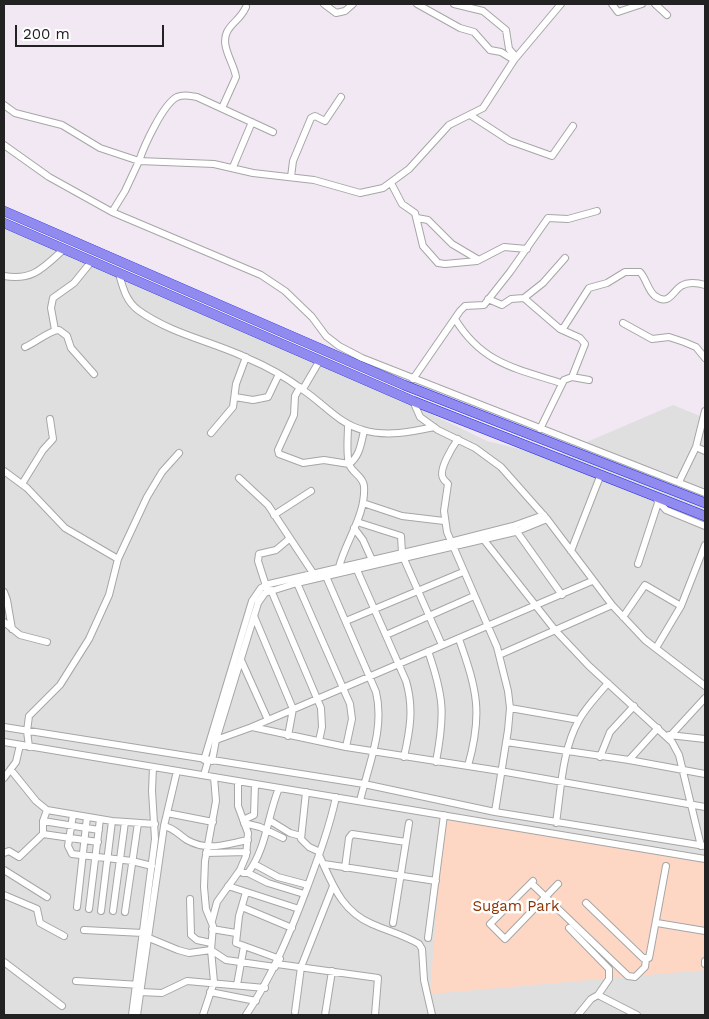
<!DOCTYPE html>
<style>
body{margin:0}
#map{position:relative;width:709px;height:1019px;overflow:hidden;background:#f2e8f3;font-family:"Work Sans",sans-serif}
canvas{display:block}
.frame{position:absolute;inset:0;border:5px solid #222;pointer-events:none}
.scale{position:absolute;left:15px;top:25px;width:149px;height:22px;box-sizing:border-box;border:2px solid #222;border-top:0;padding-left:6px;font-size:15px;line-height:18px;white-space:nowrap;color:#222;-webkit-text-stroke:4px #fff;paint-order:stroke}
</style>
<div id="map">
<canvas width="709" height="1019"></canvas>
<div class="frame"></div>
<div class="scale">200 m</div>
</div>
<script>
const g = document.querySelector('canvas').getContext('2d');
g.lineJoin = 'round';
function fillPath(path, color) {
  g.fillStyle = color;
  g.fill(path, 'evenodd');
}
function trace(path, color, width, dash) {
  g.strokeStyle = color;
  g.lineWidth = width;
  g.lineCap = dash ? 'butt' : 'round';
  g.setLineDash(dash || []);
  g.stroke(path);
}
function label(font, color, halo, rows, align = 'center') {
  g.font = font + ' "Work Sans",sans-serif';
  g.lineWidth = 5;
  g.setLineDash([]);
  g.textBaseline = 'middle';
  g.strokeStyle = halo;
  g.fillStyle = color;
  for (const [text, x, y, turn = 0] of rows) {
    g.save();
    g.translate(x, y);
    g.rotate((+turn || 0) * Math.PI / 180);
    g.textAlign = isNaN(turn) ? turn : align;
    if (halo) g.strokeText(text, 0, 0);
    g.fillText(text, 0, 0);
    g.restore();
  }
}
const residential = new Path2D(`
 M4 225 348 374 487 441 552 457 673 405 705 418V1015H4Z`);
const park = new Path2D(`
 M444 815 705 859V970L430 994Z`);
const minor = new Path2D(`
 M324 4 336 13 345 11 353 4
 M417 4 460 28 474 32 490 50 501 52 514 60
 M454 4 483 11 506 30 509 49 516 57
 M612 4 618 12 642 4
 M655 4 667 15
 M4 105 15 113 62 125 100 148 139 161C144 146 163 104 177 97 184 94 190 96 197 97L273 132
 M222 108 236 77C234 63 220 46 227 32 232 22 240 20 246 7
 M470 115 510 141 552 156 573 126
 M4 145 49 177 112 212 261 275 285 291 312 317 326 336 339 346 362 358 705 493
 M233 167 252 122
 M291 177 293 161 311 118 315 116 325 121 341 97
 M391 183 402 204 415 213 423 246 438 263 445 264 477 261 504 247 527 249
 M112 212 125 191 139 161 214 164 253 173 314 180 360 193 383 188 409 169 449 125 483 108 514 60 561 4
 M417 218 428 220 452 244 479 260
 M119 274C123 288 126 301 138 310 171 334 211 341 247 358 266 366 286 377 303 390 323 403 339 424 363 430 386 437 411 432 434 427
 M4 276C33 281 43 268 63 250
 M524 298 543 283 565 258
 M488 299 502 305 511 299 524 298 560 329 564 327 589 288 607 283 625 272H640C646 278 648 291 655 296 669 306 672 292 681 286 688 282 698 283 705 285
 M455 319C482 363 514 368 561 383
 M623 323 652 339 669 337 684 342 696 347 705 358
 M560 329 580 338 585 344 572 377
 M55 330 51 308 53 298 74 283 91 262
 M25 347C35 343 50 330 59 330L67 336 71 348 94 374
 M413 379 460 311 465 306 484 305 510 272 548 218 568 219 597 211
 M300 387 295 396 294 415 278 450 279 454 303 463 324 460 349 464C360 456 361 443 364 431
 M303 389 320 360
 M235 397 253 400 268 397 279 374
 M413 401 420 417 438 430 475 448 501 467 547 519 612 605 645 640 705 686
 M540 429 564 380 572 377 589 380
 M211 433 233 407 236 384 246 357
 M458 439C453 446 438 470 443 478 444 481 447 482 448 484L444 511 447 532 497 647 508 691 510 708 508 730 495 812
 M696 447 705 451
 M4 471 27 488 65 528 118 559
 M239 478 268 505 313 573
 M679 482 696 447 705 411
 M22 484 43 450 53 439 50 419
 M657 500 666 510 705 526
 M363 503 402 516 444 521
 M274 515 311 491
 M357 522 401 536 402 553
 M354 528 363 540 372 560
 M515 529 562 595
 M484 540 555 630 589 666 672 742 679 755 701 846
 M571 551 601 474
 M404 559 442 645
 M638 564 658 503
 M339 567C346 540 366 515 364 486 363 476 352 473 349 464 346 452 348 437 348 425
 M357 570 406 681C414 708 410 730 404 757
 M325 574 376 692C385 729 368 766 360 801
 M297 583 350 704 352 719 346 747
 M267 589 258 561 259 554 276 550 289 539
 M271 590 321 708 322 727 319 741
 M4 592 7 600 12 629
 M254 616 293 709 288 736
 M623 617 645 585 681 606
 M346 621 463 572
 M4 622 20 635 47 642
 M386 635 474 596
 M459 639C477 690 483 713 468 766
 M656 648 681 606 705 545
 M428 651C444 697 445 714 436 762
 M499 655 612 605
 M241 660 268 720
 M510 708 579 720
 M4 727 364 784 495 812 705 846
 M252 727 346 747 500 771 705 807
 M669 735 705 739
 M671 735 705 698
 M216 740 252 727 592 581
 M4 742 705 859
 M506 742 629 760 705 774
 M29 747 27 731 29 716 60 685 89 639 109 595 118 559 147 497 162 472 179 453
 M600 757 610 732 634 706
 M204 760 252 601 261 588 269 584 450 542 513 526 544 515
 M629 760 658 728
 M212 761 216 740 258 603 265 593 297 583 515 532 547 519
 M11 770 36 801 47 810 112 821 155 824
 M204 775 208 761
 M4 778 16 762 20 745
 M306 792 301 839 309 847 320 852
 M47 810 43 821V834L98 842
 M167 813 213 822
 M73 815 68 846 72 854 132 861 152 866
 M243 820 254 815 255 784
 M269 820 290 833 301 836
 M43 821 99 830
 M244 823 260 827 283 838
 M556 823C561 789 562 750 579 720 586 707 598 695 608 683
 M164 826C174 828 179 835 187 840 208 852 226 844 248 840
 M4 853 9 851 19 857 43 834
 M206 853 247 852
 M319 855C332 883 341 911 372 924 388 931 404 935 419 944L422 949 424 980 432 1015
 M254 864 278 877 308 885
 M324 864 436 881
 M345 868 349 838 352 834 406 842
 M4 870 47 897
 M240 870 243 873H248C267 847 267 817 279 788
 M248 873 268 883 304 894
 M533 881 490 924 505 939 558 884
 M531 883 628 976 635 977 645 967 646 959
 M228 886 299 909
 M246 892 239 916 236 943 280 959
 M4 895 37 909 40 923 64 936
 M190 899 191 935 197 940 211 943
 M586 903 643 958H649L666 866
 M77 907 87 817
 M242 907 292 928
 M89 909 100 819
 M101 911 112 821
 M113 911 125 822
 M125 912 138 823
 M212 921 217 902 240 870 246 856 248 833 238 806V781
 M393 923 409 823
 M657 923 705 931
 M569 928 609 969V979L598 995
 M212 929 236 933
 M84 930 143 933
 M149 938 178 950 189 953 211 950 226 960 275 967
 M428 938 444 815
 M4 962 62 1006
 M277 964 378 978 375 1015
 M705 964V961
 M76 981 140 985
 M237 985 244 946
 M140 992 162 993 187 981 265 988
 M210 992 256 1001
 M295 1012 301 967 333 886
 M132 1015 155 839 152 791 153 767
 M137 1015 164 826 177 771
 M203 1015 214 982 211 950 213 926 206 909 204 887 205 861 216 801 214 777
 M246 1015C273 975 290 933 307 888 318 858 329 829 336 797
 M325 1015 332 971
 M578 1015 591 999 598 995 637 1015`);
const highway = new Path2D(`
 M4 211 404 385 705 503
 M4 223 413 401 705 516`);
const parkNames = [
 ["Sugam Park",516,907]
];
fillPath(residential, '#dfdfe0');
fillPath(park, '#fed7c4');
trace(minor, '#a6a6a6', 8);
trace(highway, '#1b2ceb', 10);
trace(minor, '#fff', 6);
trace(highway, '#928bef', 9);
label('15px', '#8e3202', '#fff', parkNames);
</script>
